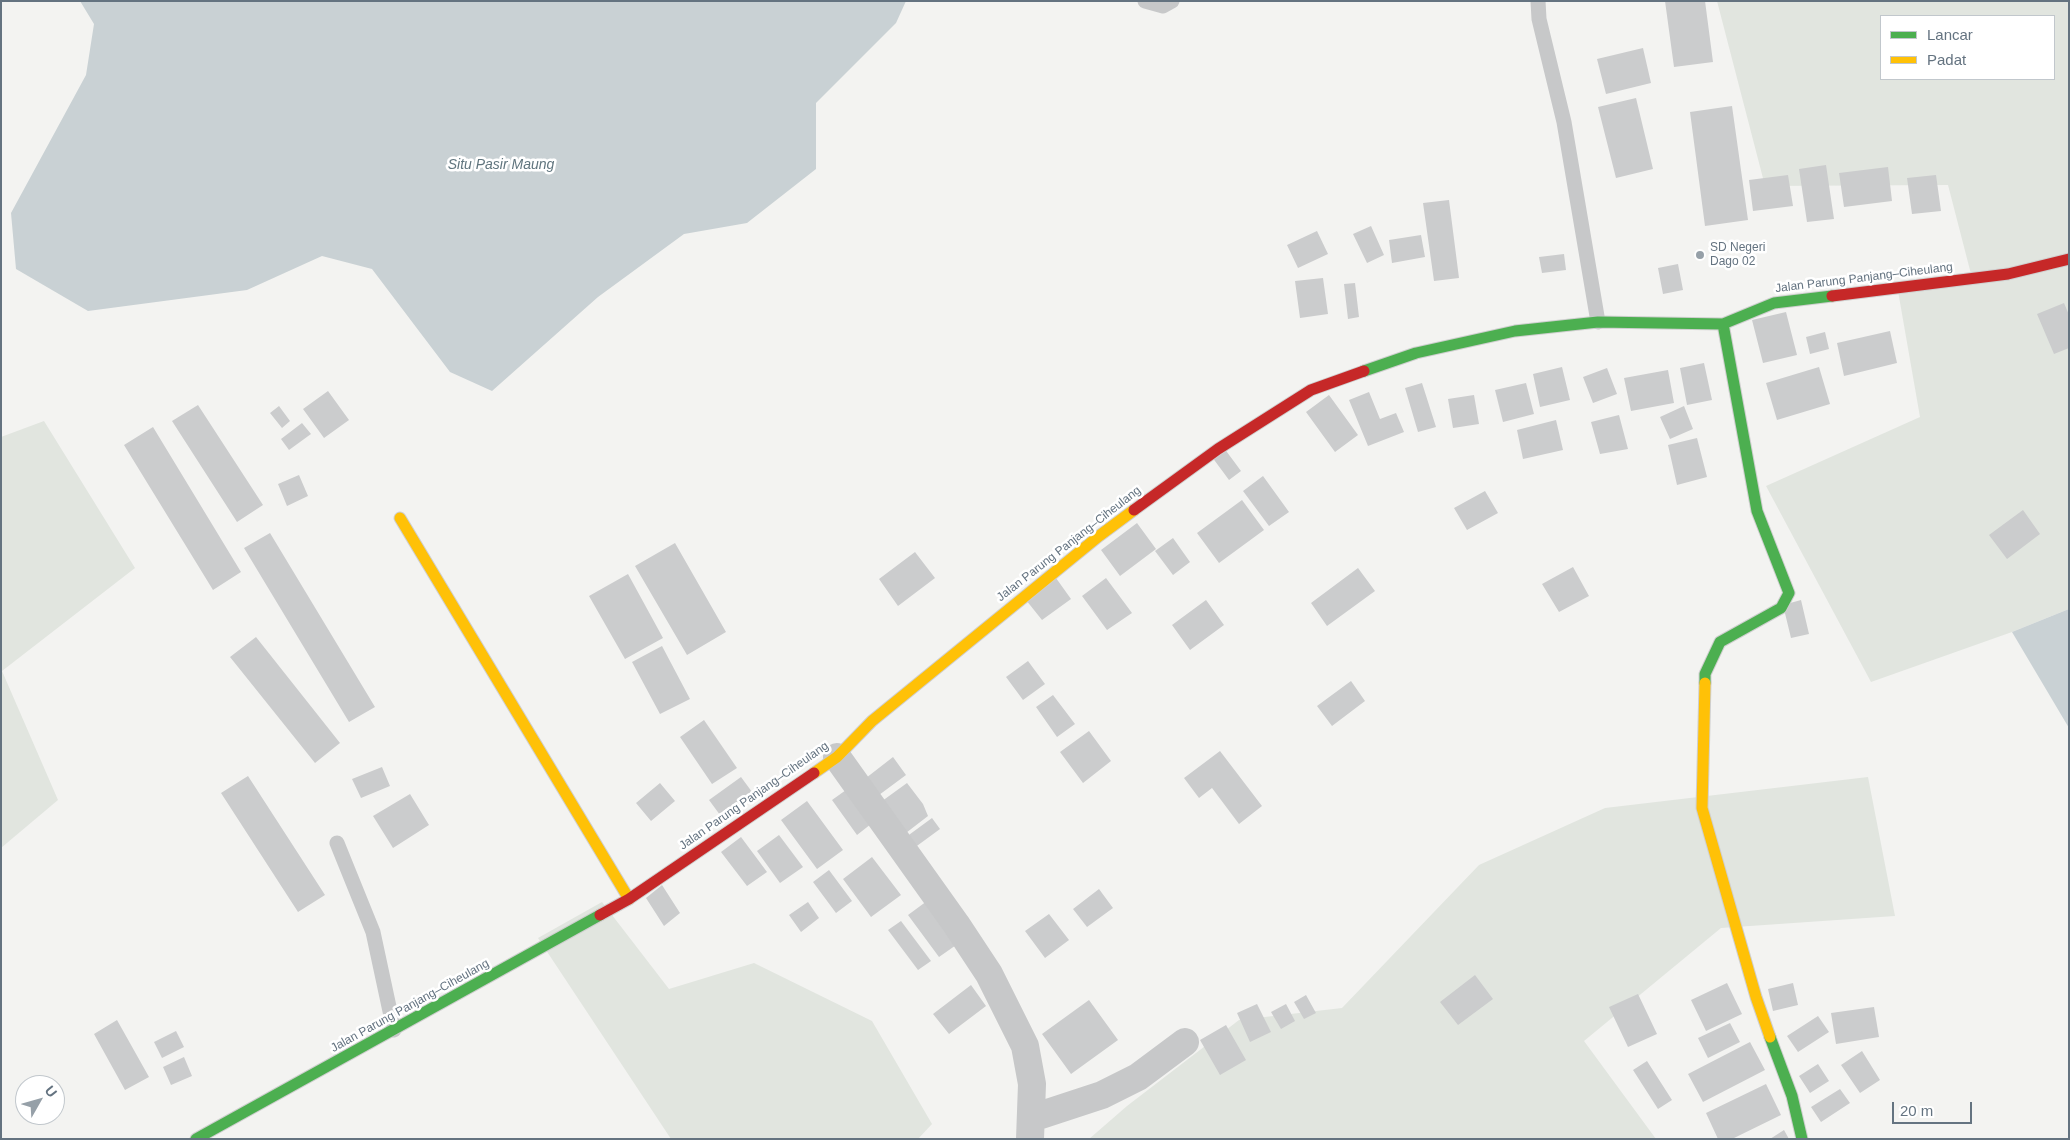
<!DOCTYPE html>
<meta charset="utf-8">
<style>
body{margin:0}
#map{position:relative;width:2070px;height:1140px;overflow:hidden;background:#f3f3f1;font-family:Arial,sans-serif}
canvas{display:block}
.frame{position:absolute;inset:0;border:2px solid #647380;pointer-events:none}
.legend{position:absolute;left:1880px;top:15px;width:175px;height:65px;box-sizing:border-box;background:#fff;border:1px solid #c1c7cc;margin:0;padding:6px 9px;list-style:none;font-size:15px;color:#647380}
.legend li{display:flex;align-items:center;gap:10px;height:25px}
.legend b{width:25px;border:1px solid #c1c7cc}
.north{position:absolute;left:15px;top:1075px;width:50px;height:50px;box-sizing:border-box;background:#fff;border:1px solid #c1c7cc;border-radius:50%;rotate:52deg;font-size:14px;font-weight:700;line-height:20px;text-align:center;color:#647380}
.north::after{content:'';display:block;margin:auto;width:18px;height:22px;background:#96a0a8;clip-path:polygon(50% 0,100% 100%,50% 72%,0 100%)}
.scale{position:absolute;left:1892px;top:1102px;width:80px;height:22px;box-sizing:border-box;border:2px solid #647380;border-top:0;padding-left:6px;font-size:15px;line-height:18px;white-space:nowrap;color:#647380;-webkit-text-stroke:4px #fff;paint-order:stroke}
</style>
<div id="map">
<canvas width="2070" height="1140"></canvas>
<div class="frame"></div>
<ul class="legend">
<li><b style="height:6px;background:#4caf50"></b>Lancar</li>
<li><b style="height:6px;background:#ffc107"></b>Padat</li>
</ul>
<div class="north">U</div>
<div class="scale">20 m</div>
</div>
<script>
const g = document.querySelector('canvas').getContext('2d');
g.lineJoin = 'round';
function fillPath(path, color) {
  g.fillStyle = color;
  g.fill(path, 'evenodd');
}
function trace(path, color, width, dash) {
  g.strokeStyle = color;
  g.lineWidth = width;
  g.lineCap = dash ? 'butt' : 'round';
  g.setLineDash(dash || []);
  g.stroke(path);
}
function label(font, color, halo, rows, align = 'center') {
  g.font = font + ' Arial,sans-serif';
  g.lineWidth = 5;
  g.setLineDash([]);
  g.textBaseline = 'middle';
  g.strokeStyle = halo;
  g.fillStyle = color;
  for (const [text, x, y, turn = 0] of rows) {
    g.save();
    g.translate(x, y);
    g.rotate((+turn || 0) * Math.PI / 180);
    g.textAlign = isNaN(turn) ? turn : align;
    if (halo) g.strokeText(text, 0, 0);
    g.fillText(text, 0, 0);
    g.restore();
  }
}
const green = new Path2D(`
 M1717 1H2069V609L2012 632 1871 682 1766 486 1920 417 1898 291 1971 274 1948 185 1765 186ZM1881 16H2054V79H1881Z
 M44 421 135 568 2 671 58 800 1 848V437Z
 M1868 777 1895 916 1721 928 1584 1041 1656 1139H1089L1127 1106 1239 1020 1342 1008 1479 865 1605 808Z
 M602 902 669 989 754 963 872 1021 932 1124 918 1139H671L538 938Z`);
const water = new Path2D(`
 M80 1H906L896 23 816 103V169L747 223 684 234 598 297 492 391 450 372 372 269 322 256 247 290 88 311 16 269 11 213 86 75 94 24Z
 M2069 609V728L2012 632Z`);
const building = new Path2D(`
 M1665 1H1705L1713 62 1674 67Z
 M1643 48 1651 83 1606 94 1597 59Z
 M1636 98 1653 169 1616 178 1598 107Z
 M1732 106 1748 220 1705 226 1690 112Z
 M1826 165 1834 219 1807 222 1799 169Z
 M1888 167 1892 201 1844 207 1839 173Z
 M1788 175 1793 206 1753 211 1749 180Z
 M1936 175 1941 211 1912 214 1907 178Z
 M1449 200 1459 278 1434 281 1423 203Z
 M1371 226 1384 255 1367 263 1353 234Z
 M1317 231 1328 254 1298 268 1287 245Z
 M1421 235 1425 257 1392 263 1389 240Z
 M1564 254 1566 270 1542 273 1539 257Z
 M1678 264 1683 290 1663 294 1658 268Z
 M1323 278 1328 314 1300 318 1295 281Z
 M1355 283 1359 317 1348 319 1344 284Z
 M2064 303 2069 315V348L2054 354 2037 314Z
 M1786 312 1797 355 1763 363 1752 320Z
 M1890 331 1897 363 1844 376 1837 343Z
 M1825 332 1829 349 1810 354 1806 337Z
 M1704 363 1712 400 1687 405 1680 368Z
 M1562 367 1570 400 1540 407 1533 374Z
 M1819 367 1830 404 1777 420 1766 383Z
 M1607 368 1617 394 1593 403 1583 377Z
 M1668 370 1674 403 1631 411 1624 378Z
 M1422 383 1436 427 1418 432 1405 388Z
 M1526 383 1534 414 1503 422 1495 390Z
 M328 391 349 420 324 438 303 409Z
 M1369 392 1380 419 1396 413 1404 432 1368 446 1349 400Z
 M1329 395 1358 435 1335 452 1306 412Z
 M1474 395 1479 424 1453 428 1448 399Z
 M198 405 263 505 237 522 172 421Z
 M279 406 290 421 282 428 270 413Z
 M1684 406 1693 429 1670 439 1660 417Z
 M1619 415 1628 449 1600 454 1591 422Z
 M1556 420 1563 450 1523 459 1517 430Z
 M302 423 311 434 289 450 281 439Z
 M153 427 241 572 213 590 124 445Z
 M1697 438 1707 477 1677 485 1668 445Z
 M1224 448 1241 471 1229 480 1212 457Z
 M299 475 308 496 287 506 278 484Z
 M1263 476 1289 512 1269 526 1243 491Z
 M1485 491 1498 513 1467 530 1454 508Z
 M1242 500 1264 530 1219 563 1197 533Z
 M2023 510 2040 534 2007 559 1989 535Z
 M1137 523 1156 549 1120 576 1101 550Z
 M270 533 375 707 349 722 244 548Z
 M1173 538 1190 562 1173 575 1155 551Z
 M675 543 726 632 687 655 635 566Z
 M915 552 935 578 898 606 879 579Z
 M1573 567 1589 596 1559 612 1542 584Z
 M1358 568 1375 591 1327 626 1311 603Z
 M628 574 663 638 625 659 589 596Z
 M1056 578 1071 599 1042 620 1026 600Z
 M1106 578 1132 613 1107 630 1082 596Z
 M1206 600 1224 625 1190 650 1172 625Z
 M1801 600 1809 634 1791 638 1783 605Z
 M256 637 340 743 315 763 230 657Z
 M662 646 690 699 660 714 632 662Z
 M1028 661 1045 684 1023 700 1006 677Z
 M1351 681 1365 701 1332 726 1317 706Z
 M1053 695 1075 724 1057 737 1036 707Z
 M704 720 737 768 712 784 680 737Z
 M1089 731 1111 761 1083 783 1060 752Z
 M1220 751 1262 806 1239 824 1212 788 1199 798 1184 778Z
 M893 757 906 775 879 795 866 778Z
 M382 767 390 786 361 798 352 779Z
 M248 776 325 895 298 912 221 793Z
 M741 777 755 796 723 819 709 800Z
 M660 783 675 801 651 821 636 803Z
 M907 783 923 804 928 816 902 836 878 804Z
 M846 790 871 824 857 835 832 800Z
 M410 794 429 825 393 848 373 816Z
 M807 801 843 850 817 869 781 820Z
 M932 818 940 829 910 851 902 840Z
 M779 835 803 867 780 883 757 851Z
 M741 837 767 872 747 886 721 852Z
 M872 857 901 895 871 917 843 879Z
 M829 870 852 901 836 913 813 882Z
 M662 885 680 913 664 926 646 898Z
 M1099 889 1113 908 1087 927 1073 909Z
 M927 901 959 943 939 957 908 915Z
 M808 902 819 918 801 932 789 915Z
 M1049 914 1069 940 1045 958 1025 931Z
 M901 921 931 961 918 970 888 930Z
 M1475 975 1493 999 1458 1025 1440 1002Z
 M1727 983 1742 1014 1706 1031 1691 1000Z
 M1793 983 1798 1005 1773 1011 1768 989Z
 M971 985 986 1006 949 1034 933 1014Z
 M1638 994 1657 1034 1628 1047 1609 1007Z
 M1306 995 1316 1013 1304 1019 1294 1002Z
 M1089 1000 1118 1040 1071 1074 1042 1034Z
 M1257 1004 1271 1032 1250 1042 1237 1013Z
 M1286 1004 1295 1021 1281 1029 1271 1012Z
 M1874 1007 1879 1037 1836 1044 1831 1013Z
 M1818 1016 1829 1032 1798 1052 1787 1036Z
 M117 1020 149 1077 125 1090 94 1034Z
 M1730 1023 1740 1042 1708 1058 1698 1038Z
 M1226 1025 1246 1060 1220 1075 1200 1040Z
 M176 1031 184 1047 162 1058 154 1042Z
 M1750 1042 1765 1070 1703 1102 1688 1074Z
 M1862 1051 1880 1080 1860 1093 1841 1065Z
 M184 1057 192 1076 171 1085 163 1067Z
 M1647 1061 1672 1100 1658 1109 1633 1070Z
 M1818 1064 1829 1081 1810 1093 1799 1076Z
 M1766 1084 1781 1115 1732 1139H1718L1706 1113Z
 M1840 1089 1850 1103 1821 1122 1811 1107Z
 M1784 1130 1789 1139H1770Z`);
const lane = new Path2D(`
 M1145 1 1163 6 1172 1
 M1538 1 1539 19 1564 122 1598 322
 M337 843 373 932 394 1030`);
const street = new Path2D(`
 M837 757 956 924 989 974 1025 1046 1032 1084 1030 1139
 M1032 1118 1102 1095 1138 1077 1185 1042`);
const fast = new Path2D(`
 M1364 371 1416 353 1515 331 1598 322 1723 324 1774 303 1832 296
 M1705 683V674L1720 642 1781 608 1789 593 1757 511 1723 324
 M1770 1037 1792 1096 1802 1139
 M196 1139 600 915`);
const slow = new Path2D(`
 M400 518 629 899
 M1705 683 1702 808 1756 997 1770 1037
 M814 773 837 757 872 721 1099 536 1134 510`);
const jam = new Path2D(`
 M1832 296 2008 274 2069 259
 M1134 510 1218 449 1311 390 1364 371
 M600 915 629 899 814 773`);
const markers = [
 [1700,255,5,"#96a0a8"]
];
const poiNames = [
 ["SD Negeri",1710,248],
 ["Dago 02",1710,262]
];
const streetNames = [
 ["Jalan Parung Panjang–Ciheulang",1864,278,-7],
 ["Jalan Parung Panjang–Ciheulang",1069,544,-38],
 ["Jalan Parung Panjang–Ciheulang",754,796,-35],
 ["Jalan Parung Panjang–Ciheulang",410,1006,-29]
];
const waterNames = [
 ["Situ Pasir Maung",501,165]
];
fillPath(green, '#e1e5df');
fillPath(water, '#c9d1d4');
fillPath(building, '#cbcccd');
trace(fast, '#cfcfcf', 13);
trace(slow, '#cfcfcf', 13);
trace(jam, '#cfcfcf', 13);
trace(lane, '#c7c8c9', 15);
trace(street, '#c7c8c9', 28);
trace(fast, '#4caf50', 11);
trace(slow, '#ffc107', 11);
trace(jam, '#c62828', 11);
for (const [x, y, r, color] of markers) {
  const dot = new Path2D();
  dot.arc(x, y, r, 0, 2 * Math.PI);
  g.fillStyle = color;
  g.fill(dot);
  trace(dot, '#fff', 2);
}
label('12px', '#647380', '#fff', poiNames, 'left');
label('12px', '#647380', '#fff', streetNames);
label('italic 14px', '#60757e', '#fff', waterNames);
</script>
